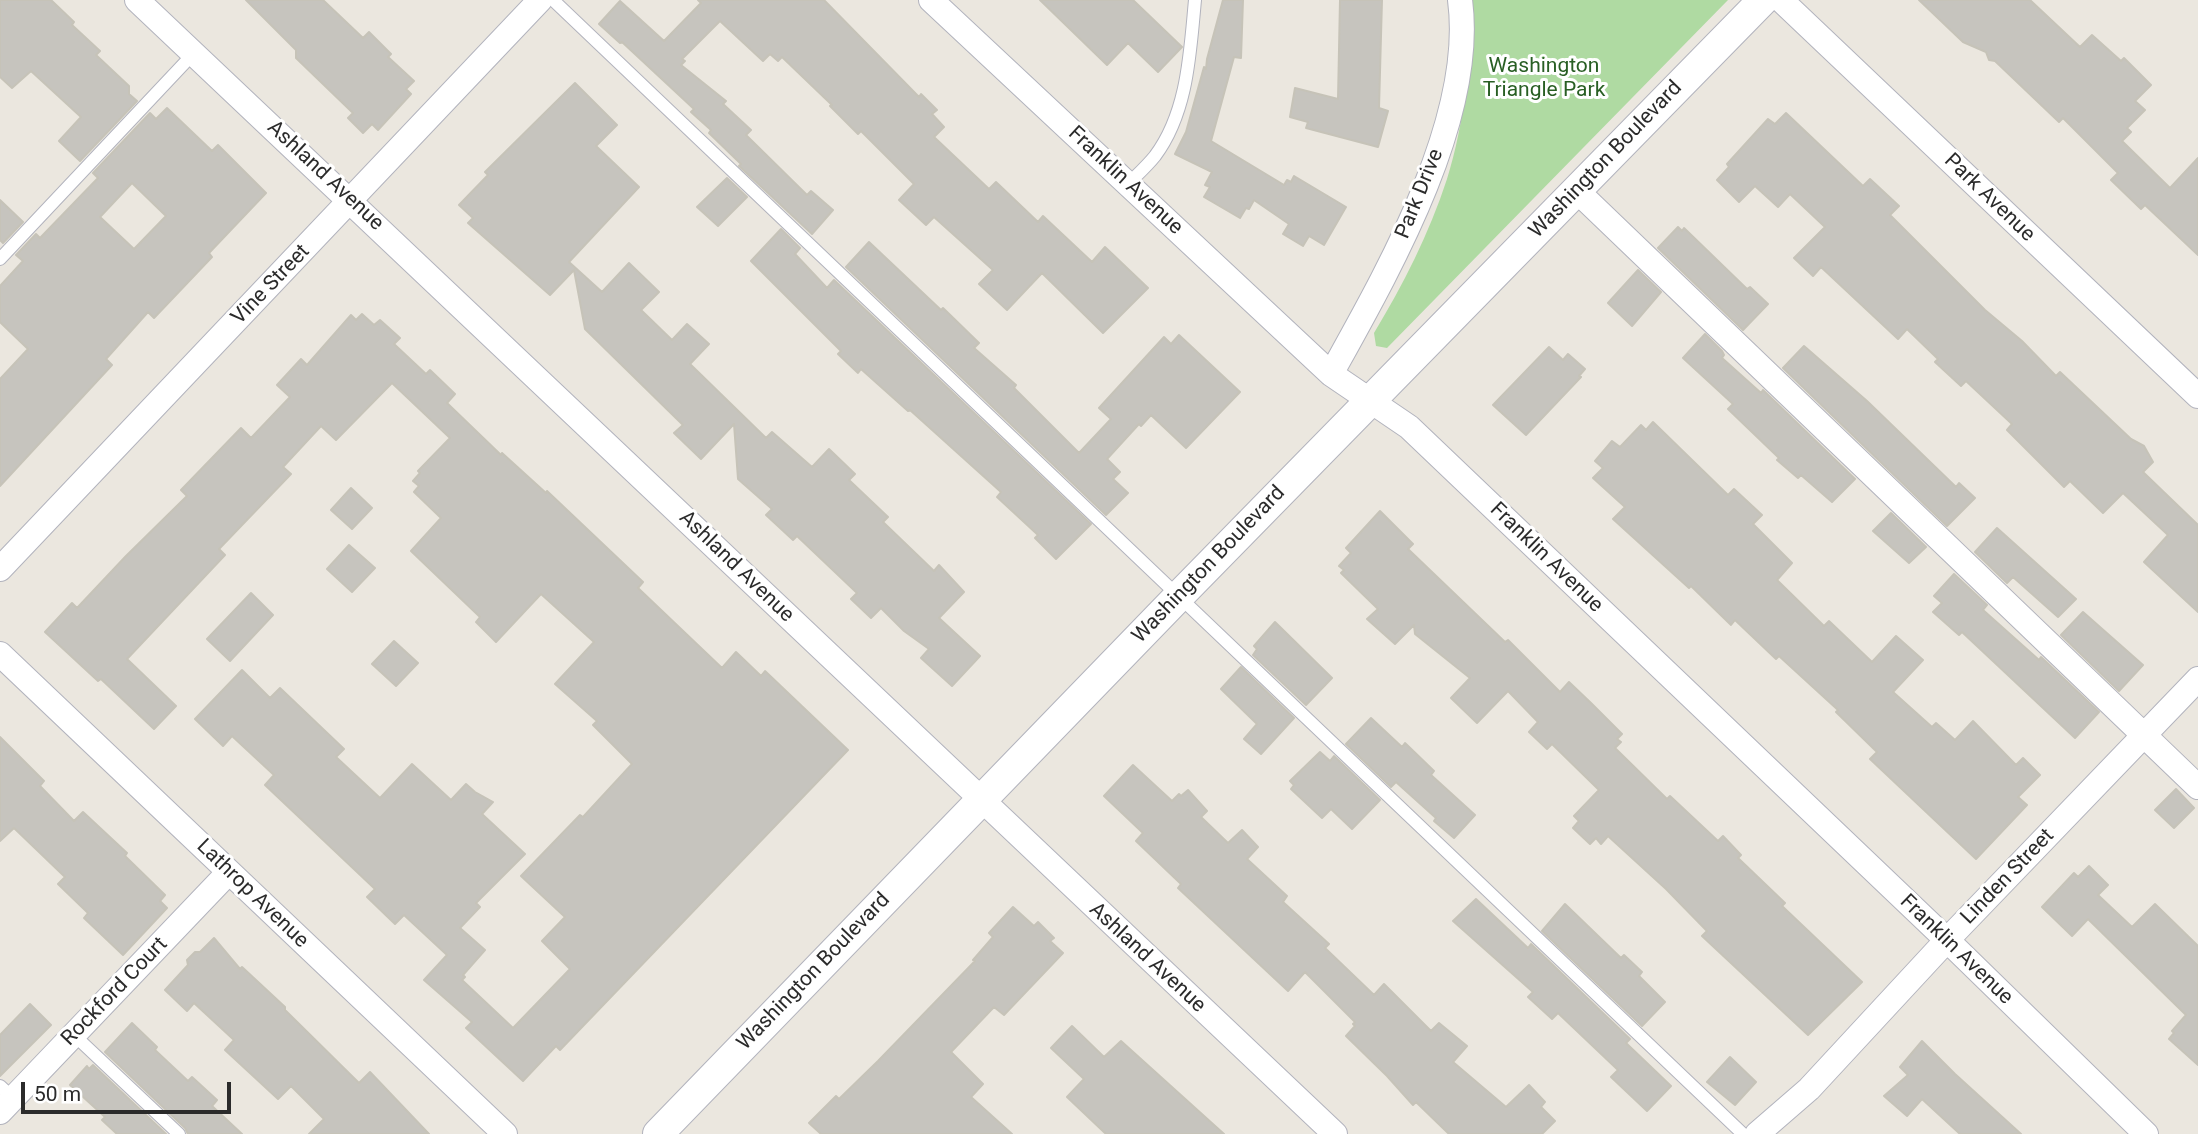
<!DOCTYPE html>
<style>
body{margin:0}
#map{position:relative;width:2198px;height:1134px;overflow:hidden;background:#ebe7df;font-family:Roboto,sans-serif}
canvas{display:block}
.scale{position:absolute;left:21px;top:1082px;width:210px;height:32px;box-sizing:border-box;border:4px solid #2b2b2b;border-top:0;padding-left:9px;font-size:21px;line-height:24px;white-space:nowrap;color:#2b2b2b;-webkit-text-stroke:5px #fff;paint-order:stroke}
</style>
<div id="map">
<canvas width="2198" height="1134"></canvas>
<div class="scale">50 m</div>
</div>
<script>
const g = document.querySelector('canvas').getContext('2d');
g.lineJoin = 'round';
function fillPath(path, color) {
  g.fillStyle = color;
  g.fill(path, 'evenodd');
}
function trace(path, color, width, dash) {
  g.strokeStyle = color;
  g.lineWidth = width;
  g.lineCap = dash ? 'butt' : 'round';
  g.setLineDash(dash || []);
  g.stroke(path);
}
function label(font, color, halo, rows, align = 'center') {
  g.font = font + ' Roboto,sans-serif';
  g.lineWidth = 6;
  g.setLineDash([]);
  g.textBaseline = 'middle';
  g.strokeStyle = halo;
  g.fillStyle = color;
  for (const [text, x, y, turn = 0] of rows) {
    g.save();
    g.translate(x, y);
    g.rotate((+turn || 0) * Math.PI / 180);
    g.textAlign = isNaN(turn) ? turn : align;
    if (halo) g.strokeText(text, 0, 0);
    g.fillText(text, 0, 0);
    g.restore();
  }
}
const green = new Path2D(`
 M1472 0H1728L1387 348 1376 346 1374 333C1403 285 1429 234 1447 179 1465 122 1470 60 1472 0Z`);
const building = new Path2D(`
 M0 0H51L74 22 72 25 100 51 96 55 129 86V94L137 101 80 161 59 141 81 117 31 71 12 88 0 77Z
 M246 0H323L363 38 369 32 391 54 388 57 414 81 406 89 411 94 378 130 372 124 363 133 348 118 353 113 296 58V50Z
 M698 0H824L919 97 921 94 937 110 932 114 944 127 934 137 989 189 996 182 1038 222 1043 216 1092 262 1105 247 1148 288 1103 333 1042 273 1007 310 979 284 993 270 934 217 926 225 899 200 914 184 861 131 858 134 830 106 832 105 782 57 778 61 770 54 763 61 720 21 682 59 685 61 681 65 726 101 723 104 751 130 746 135 807 195 811 191 833 210 812 234 739 166 741 164 709 133 711 130 691 112 694 109 622 42 620 43 599 24 620 1 664 41 701 3Z
 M1040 0H1133L1182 47 1158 72 1128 43 1107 65Z
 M1223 0H1243L1241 58 1234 57 1211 141 1284 185 1287 180 1291 182 1294 176 1346 207 1324 245 1309 236 1303 246 1283 234 1289 224 1254 200 1249 209 1246 208 1240 218 1204 197 1210 187 1205 185 1212 172 1175 154 1186 132 1204 67 1206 69 1207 59Z
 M1340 0H1382L1379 108 1388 111 1378 147 1306 128 1308 122 1290 117 1295 88 1338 99Z
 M1919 0H2030L2080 47 2092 35 2121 61 2124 58 2151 85 2135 101 2145 110 2127 128 2131 132 2122 141 2170 188 2198 158V255L2145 205 2141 209 2111 180 2118 173 2063 118 2059 122 1995 61 1989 60 1986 52 1963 42Z
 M575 83 617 125 596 146 639 187 569 262 602 292 629 263 659 292 641 310 672 340 687 324 709 344 690 364 766 438 772 432 812 467 829 449 855 474 849 480 888 517 883 522 934 571 939 565 964 592 939 618 980 656 952 686 921 658 929 649 904 631 881 608 871 618 851 599 857 593 797 536 793 540 766 515 772 509 738 479 734 424 701 459 674 433 683 425 585 329 574 270 550 295 468 223 473 218 459 205 488 175 485 172Z
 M167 108 212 151 218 145 266 193 209 253 212 257 154 318 148 312 106 359 112 365 0 486V379L28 349 0 322V286L23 261 16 255 36 234 40 238 98 178 93 173 150 113 156 119ZM132 183 166 216 134 249 100 217Z
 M1786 113 1863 186 1870 179 1899 206 1890 215 1985 310 2022 341 2056 376 2060 372 2131 439 2144 446 2153 462 2143 472 2198 525V612L2144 562 2168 535 2123 493 2103 513 2070 481 2064 487 2007 430 2012 424 1966 381 1961 386 1935 362 1938 359 1907 329 1898 339 1821 267 1813 276 1794 258 1825 227 1790 194 1778 207 1755 186 1739 202 1717 180 1729 167 1727 164 1768 119 1775 124Z
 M727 178 747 197 718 226 697 207Z
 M0 200 23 222 3 243 0 240Z
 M1678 227 1682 231 1684 228 1747 289 1750 287 1768 304 1743 330 1658 248Z
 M781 229 800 248 795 254 827 288 834 280 1091 524 1056 559 1035 538 1038 535 997 497 1001 492 910 410 908 411 861 369 858 373 838 354 841 351 751 261Z
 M869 242 941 310 943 308 979 343 974 348 1016 385 1014 388 1079 453 1111 419 1099 408 1164 337 1171 344 1179 335 1240 392 1186 448 1151 415 1141 426 1139 424 1107 459 1120 472 1113 479 1128 493 1106 515 846 267Z
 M1638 270 1661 292 1632 326 1608 303Z
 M362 314 374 325 380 320 400 338 394 344 426 374 430 370 455 394 447 403 501 455 502 453 546 493 547 491 643 582 638 588 722 668 736 652 761 676 765 671 848 750 560 1050 556 1046 523 1081 466 1028 472 1022 424 980 447 955 404 915 395 924 367 897 375 889 265 785 274 775 232 736 223 746 195 719 242 670 270 698 280 688 344 749 336 757 380 798 412 764 451 800 466 784 475 792 493 802 482 814 525 854 476 903 480 907 460 928 485 950 463 975 465 977 462 980 513 1028 570 969 542 941 565 917 521 876 580 815 583 817 632 764 593 725 597 721 555 684 594 642 541 594 496 642 476 622 480 617 411 551 441 518 414 492 419 486 413 481 420 473 418 471 450 438 392 383 336 440 321 426 283 467 291 474 219 549 225 555 127 659 176 706 154 729 101 679 98 681 45 632 72 603 77 608 126 556 187 496 181 490 241 428 251 438 290 397 277 385 301 359 307 365 351 315 356 320Z
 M1705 334 1722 351 1724 355 1722 358 1761 393 1763 390 1855 479 1832 502 1801 475 1798 478 1777 460 1779 458 1728 409 1733 404 1683 358Z
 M1804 346 1867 401 1956 487 1959 483 1975 498 1947 526 1783 368Z
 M1549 347 1563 360 1568 354 1585 369 1579 376 1581 377 1526 435 1493 405Z
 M1653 422 1728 495 1734 489 1762 515 1753 524 1792 563 1777 580 1824 626 1829 621 1872 662 1896 636 1923 660 1893 692 1932 727 1936 723 1955 740 1973 721 2016 765 2023 758 2040 775 2018 797 2027 805 1976 859 1870 759 1877 752 1836 712 1838 710 1779 656 1776 659 1735 620 1731 625 1691 586 1689 588 1613 519 1625 507 1593 478 1603 468 1595 461 1612 441 1620 447 1641 425 1646 430Z
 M351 488 372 508 352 529 331 510Z
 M1380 511 1413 544 1408 549 1505 642 1508 640 1560 692 1569 682 1591 703 1622 734 1617 739 1621 742 1615 748 1667 799 1670 796 1718 841 1723 836 1741 855 1738 858 1785 903 1782 906 1862 982 1808 1035 1702 936 1707 931 1666 889 1608 836 1601 844 1596 838 1590 844 1573 828 1579 821 1574 816 1599 790 1552 744 1547 749 1529 732 1538 722 1508 691 1477 723 1451 698 1470 678 1415 634 1414 625 1395 644 1367 619 1378 609 1341 573 1344 570 1339 566 1351 553 1346 548Z
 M1891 513 1926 547 1909 563 1873 531Z
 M1997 528 2076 599 2058 617 2013 577 2007 583 1975 552Z
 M349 545 375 568 352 592 327 569Z
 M1954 574 1987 605 1983 610 2039 660 2041 657 2099 712 2075 738 1962 632 1959 635 1933 612 1942 603 1934 596Z
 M251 593 273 615 230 661 207 639Z
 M2083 612 2143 665 2119 691 2061 635Z
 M1275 622 1332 678 1306 705 1253 655 1257 649 1254 646Z
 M394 641 418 663 396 686 372 664Z
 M1241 667 1294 718 1261 754 1244 739 1257 724 1221 689Z
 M1371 718 1402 747 1405 743 1434 771 1431 775 1475 815 1454 838 1434 821 1436 818 1396 782 1391 787 1346 744Z
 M0 737 44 781 40 786 74 821 83 812 127 853 125 856 165 895 160 901 167 908 123 955 84 918 88 913 58 884 65 877 14 828 0 841Z
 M1320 752 1330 761 1334 756 1380 800 1352 829 1331 809 1322 818 1291 789 1294 785 1290 781Z
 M1133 765 1172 801 1179 794 1181 796 1188 790 1207 811 1201 817 1228 843 1242 830 1258 847 1247 859 1287 896 1283 902 1329 944 1325 948 1374 995 1384 984 1431 1031 1439 1023 1467 1046 1453 1062 1506 1107 1529 1085 1545 1102 1541 1107 1555 1121 1542 1134H1449L1416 1102 1413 1105 1387 1076 1346 1036 1355 1026 1353 1024 1355 1022 1305 972 1288 991 1178 888 1181 884 1136 841 1143 833 1104 796Z
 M2176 789 2194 808 2174 828 2155 810Z
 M2089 866 2108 885 2098 895 2132 927 2155 904 2198 946V1065L2169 1039 2174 1033 2172 1031 2186 1015 2088 919 2072 936 2042 907 2074 873 2078 877Z
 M1476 899 1528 948 1531 944 1630 1039 1626 1043 1671 1086 1647 1111 1611 1077 1618 1070 1558 1013 1552 1019 1528 997 1533 992 1453 921Z
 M1565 904 1621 958 1624 955 1642 972 1639 976 1665 1002 1642 1026 1542 931Z
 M1013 907 1034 926 1038 922 1054 938 1050 941 1063 953 1004 1015 994 1007 951 1052 983 1084 971 1097 1012 1134H821L809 1123 836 1096 839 1099 878 1061 975 961 973 960 993 937 989 933Z
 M214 938 240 969 242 967 285 1007V1010L359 1083 370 1072 429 1134H309L324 1119 291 1086 278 1099 225 1050 234 1040 194 1003 187 1011 165 990 188 965 187 960 195 952H200Z
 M30 1004 51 1025 0 1076V1035Z
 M132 1023 157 1047 155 1050 188 1081 192 1077 217 1100 212 1106 242 1134H188L185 1128 105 1052Z
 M1072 1026 1104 1057 1121 1041 1224 1134H1106L1067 1097 1084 1079 1051 1048Z
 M1922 1041 1955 1074 2021 1134H1960L1922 1099 1907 1116 1884 1096 1908 1075 1900 1067Z
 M1730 1057 1756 1082 1735 1105 1707 1082Z
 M93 1065 166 1134H117L102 1120 105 1117 70 1085 87 1066 89 1069Z`);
const service = new Path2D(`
 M553 0 1743 1134
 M1128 184C1137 175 1147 166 1155 156 1188 112 1190 52 1195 0
 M0 259 194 53
 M74 1035 179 1134
 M0 1086 13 1098`);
const minor = new Path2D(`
 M137 0C538 376 934 758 1335 1134
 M931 0 1331 374 1409 427 1947 940 2146 1134
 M1781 0 2198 396
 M1576 190 2198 787
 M1331 374C1387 273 1476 119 1460 0
 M0 569 540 0
 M0 654 505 1134
 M0 1112 229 872
 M1757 1134 1809 1089 1947 940 2198 679`);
const tertiary = new Path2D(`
 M658 1134 1179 596 1763 0`);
const parkNames = [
 ["Washington",1544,67],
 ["Triangle Park",1544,91]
];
const streetNames = [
 ["Washington Boulevard",1606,160,-46],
 ["Ashland Avenue",325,176,43],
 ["Franklin Avenue",1125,181,43],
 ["Park Drive",1420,194,-68],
 ["Park Avenue",1989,198,44],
 ["Vine Street",271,285,-46],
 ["Franklin Avenue",1546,558,44],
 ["Washington Boulevard",1209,565,-46],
 ["Ashland Avenue",736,567,44],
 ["Linden Street",2008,877,-46],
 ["Lathrop Avenue",252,894,44],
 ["Franklin Avenue",1956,950,44],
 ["Ashland Avenue",1147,958,43],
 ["Washington Boulevard",814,972,-46],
 ["Rockford Court",115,992,-46]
];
fillPath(green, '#afdaa2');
fillPath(building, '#c6c4be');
trace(building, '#c6c3b8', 2);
trace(service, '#b2b3bd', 14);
trace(minor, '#b2b3bd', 26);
trace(tertiary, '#b2b3bd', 32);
trace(service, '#fff', 12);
trace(minor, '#fff', 24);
trace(tertiary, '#fff', 30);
label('21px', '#295f24', '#fff', parkNames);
label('21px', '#2b2b2b', '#fff', streetNames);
</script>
